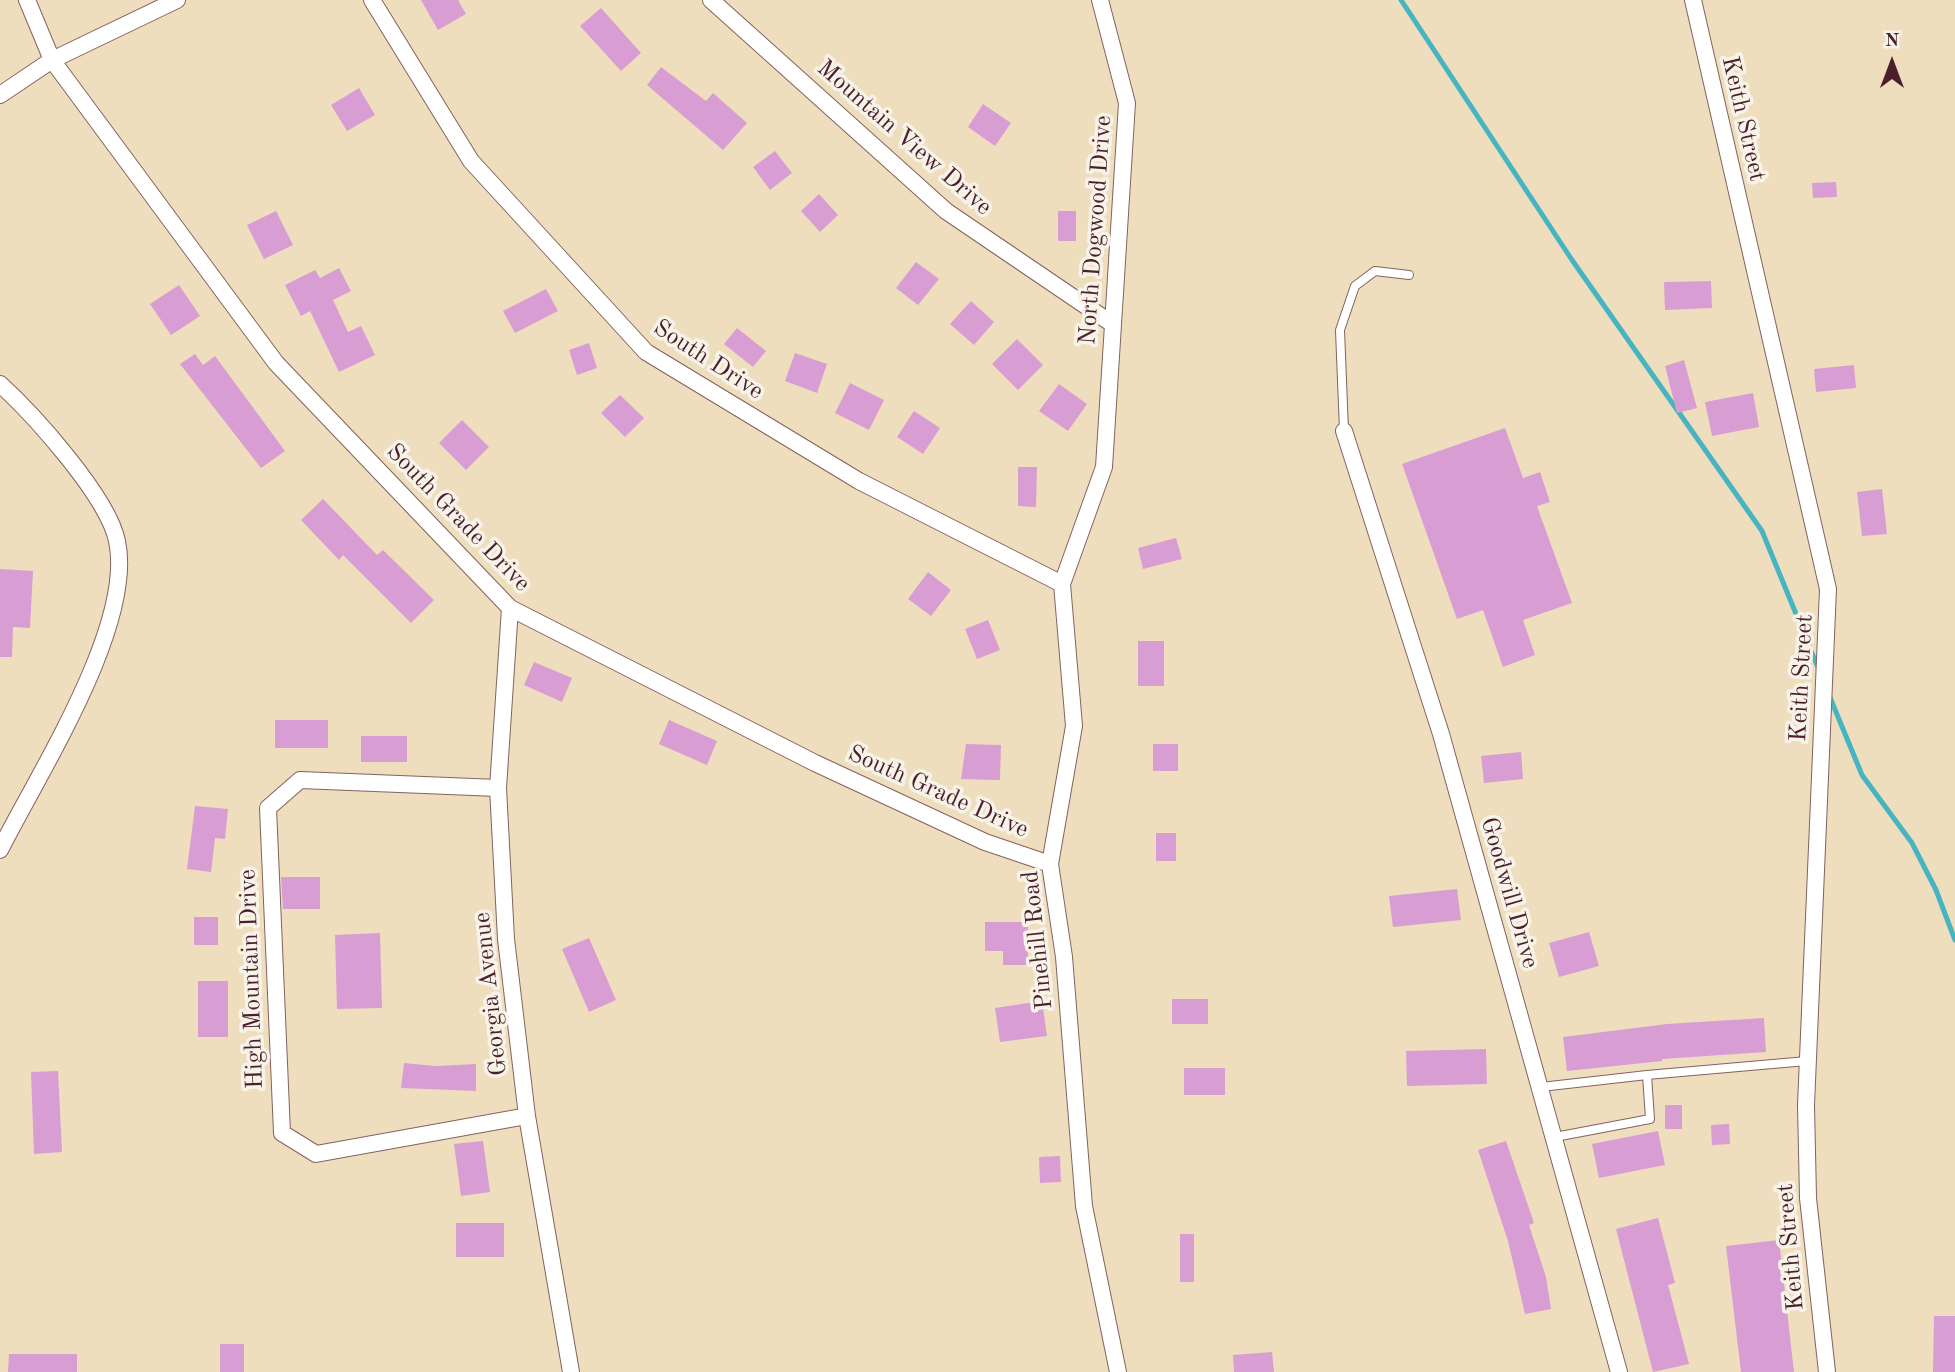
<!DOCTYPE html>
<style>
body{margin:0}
#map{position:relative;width:1955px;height:1372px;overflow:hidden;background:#efdebe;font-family:"Old Standard TT",serif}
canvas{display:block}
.north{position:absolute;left:1857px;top:28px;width:70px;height:70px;-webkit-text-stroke:5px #f7f3e8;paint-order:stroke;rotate:0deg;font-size:19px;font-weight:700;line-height:28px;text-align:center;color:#4a1f2b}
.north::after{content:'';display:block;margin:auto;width:24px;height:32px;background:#4a1f2b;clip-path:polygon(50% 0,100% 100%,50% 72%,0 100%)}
</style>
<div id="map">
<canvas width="1955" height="1372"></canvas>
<div class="north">N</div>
</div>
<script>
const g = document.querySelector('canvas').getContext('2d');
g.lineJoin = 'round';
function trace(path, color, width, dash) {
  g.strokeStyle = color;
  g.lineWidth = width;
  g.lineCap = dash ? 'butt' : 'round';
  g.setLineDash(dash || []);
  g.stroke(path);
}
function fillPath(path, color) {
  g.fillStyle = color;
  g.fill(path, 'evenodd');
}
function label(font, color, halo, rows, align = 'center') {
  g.font = font + ' "Old Standard TT",serif';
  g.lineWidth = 7;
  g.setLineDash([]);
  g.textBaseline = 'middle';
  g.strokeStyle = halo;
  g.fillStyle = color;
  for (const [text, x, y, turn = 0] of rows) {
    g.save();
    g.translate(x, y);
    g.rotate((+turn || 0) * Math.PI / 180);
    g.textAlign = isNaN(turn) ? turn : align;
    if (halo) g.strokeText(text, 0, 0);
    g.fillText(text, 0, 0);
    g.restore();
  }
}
const stream = new Path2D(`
 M1401 0 1572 260 1762 531 1819 670
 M1829 695 1862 775 1912 843 1936 890 1955 940`);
const building = new Path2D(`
 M421 0H458L466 14 438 30Z
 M601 8 641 53 621 71 580 26Z
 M661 67 706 101 713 93 747 123 723 150 647 85Z
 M359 88 375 115 347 131 331 105Z
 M983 104 1011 123 995 146 968 127Z
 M775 151 792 173 770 190 753 167Z
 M1836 182 1837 197 1813 198 1812 183Z
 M819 194 838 215 820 232 801 211Z
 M276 211 293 245 264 259 247 225Z
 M1058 211H1076V241H1058Z
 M916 262 939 279 918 305 896 288Z
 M339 268 351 291 333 300 348 332 361 326 375 355 339 372 310 311 301 316 285 285 315 270 320 278Z
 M1711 281 1712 308 1665 310 1664 282Z
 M179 285 200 316 171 335 150 304Z
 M546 289 558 311 515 333 503 311Z
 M971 301 994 322 974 345 950 324Z
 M737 328 766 351 753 367 724 344Z
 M1017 339 1043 365 1018 390 992 364Z
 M589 343 597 368 577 375 569 350Z
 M795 353 827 364 817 393 785 381Z
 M195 354 203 365 215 356 285 451 261 468 180 364Z
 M1684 360 1697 408 1677 413 1665 366Z
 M1854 365 1856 388 1816 392 1814 369Z
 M850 383 884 400 869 430 835 413Z
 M1059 384 1087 404 1068 431 1039 411Z
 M1753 393 1759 427 1712 436 1705 402Z
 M620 395 644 418 625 437 601 413Z
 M914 411 940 428 923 454 897 437Z
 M462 420 489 447 466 470 439 443Z
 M1505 428 1523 478 1540 472 1550 502 1537 506 1572 603 1523 620 1535 655 1503 667 1483 610 1457 619 1402 464Z
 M1018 467H1037L1036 507 1018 506Z
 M1882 489 1887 534 1862 536 1857 492Z
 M323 499 377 555 383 550 434 600 411 623 343 555 339 560 301 520Z
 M1176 538 1182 559 1143 569 1138 548Z
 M0 569 33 571 30 628 13 627 12 657H0Z
 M928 572 951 590 931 616 908 599Z
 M988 620 1000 650 977 659 965 629Z
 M1138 641H1164V686H1138Z
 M534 662 572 678 562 702 524 685Z
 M275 720H328V748H275Z
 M669 720 717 741 707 765 659 744Z
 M361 736H407V762H361Z
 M966 744 1001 745 1000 780 961 779Z
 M1153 744H1178V771H1153Z
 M1521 752 1523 779 1484 783 1481 756Z
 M195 806 228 809 225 839 215 838 211 872 187 869Z
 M1156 833H1176V861H1156Z
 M281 877H320V909H283Z
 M1457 889 1461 920 1393 927 1389 896Z
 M194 917H218V945H194Z
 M985 922H1028V965H1003V951H985Z
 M1589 932 1599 966 1559 977 1549 943Z
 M380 933 382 1008 337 1009 335 935Z
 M589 938 616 1000 589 1012 562 949Z
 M198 981H228V1037H198Z
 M1172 999H1208V1024H1172Z
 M1042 1001 1047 1036 1000 1042 995 1008Z
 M1764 1018 1766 1052 1662 1059V1061L1567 1071 1563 1037 1667 1024Z
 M1486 1049 1487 1084 1407 1086 1406 1051Z
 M404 1063 435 1066 476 1064V1091L401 1088Z
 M1184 1068H1225V1095H1184Z
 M58 1071 62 1152 34 1154 31 1072Z
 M1665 1105H1682V1129H1665Z
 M1729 1124 1730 1144 1712 1145 1711 1125Z
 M1658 1131 1665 1165 1599 1178 1592 1144Z
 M483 1141 490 1192 461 1196 454 1144Z
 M1506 1141 1534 1223 1529 1225 1546 1277 1551 1309 1525 1314 1508 1241 1478 1150Z
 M1060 1156 1061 1182 1040 1183 1039 1157Z
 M1658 1218 1675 1283 1668 1285 1689 1364 1653 1372 1616 1229Z
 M456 1223H504V1257H456Z
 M1180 1234H1194V1282H1180Z
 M1779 1240 1794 1372H1741L1726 1246Z
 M1934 1316H1955V1372H1933Z
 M220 1344H244V1372H220Z
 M1272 1352 1274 1372H1234L1233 1355Z
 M9 1354H77V1372H8Z`);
const service = new Path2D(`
 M1344 431 1340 330 1355 286 1375 271 1409 275
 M1647 1075 1807 1061
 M1541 1087 1647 1075 1650 1119 1555 1137`);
const minor = new Path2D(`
 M27 0 52 60 276 363 510 608 815 763 985 842 1050 864
 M372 0 471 161 646 352 859 481 1062 584
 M711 0 946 211 1111 323
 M1100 0 1127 103 1104 467 1062 584 1074 726 1050 864 1064 957 1084 1206 1118 1372
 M1693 0 1828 589 1806 1105 1808 1198 1827 1372
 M0 95 52 60 177 0
 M0 384C34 415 108 497 117 541 135 625 38 774 0 850
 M1344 431 1441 734 1619 1372
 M510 608 498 788 506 939 527 1116 571 1372
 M498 788 300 780 268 808 282 1133 316 1154 527 1116`);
const streetNames = [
 ["Keith Street",1743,119,77],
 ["Mountain View Drive",904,138,41],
 ["North Dogwood Drive",1096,230,-86],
 ["South Drive",708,360,33],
 ["South Grade Drive",458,518,46],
 ["Keith Street",1802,678,-87],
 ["South Grade Drive",938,792,24],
 ["Goodwill Drive",1509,893,74],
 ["Pinehill Road",1038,940,-96],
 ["High Mountain Drive",252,979,-92],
 ["Georgia Avenue",491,994,-96],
 ["Keith Street",1791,1247,-95]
];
trace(stream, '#46b4c1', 5);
fillPath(building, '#d89dd3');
trace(service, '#84625e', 10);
trace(minor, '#84625e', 18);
trace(service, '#fff', 8);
trace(minor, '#fff', 16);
label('24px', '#4a1f2b', '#f7f3e8', streetNames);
</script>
